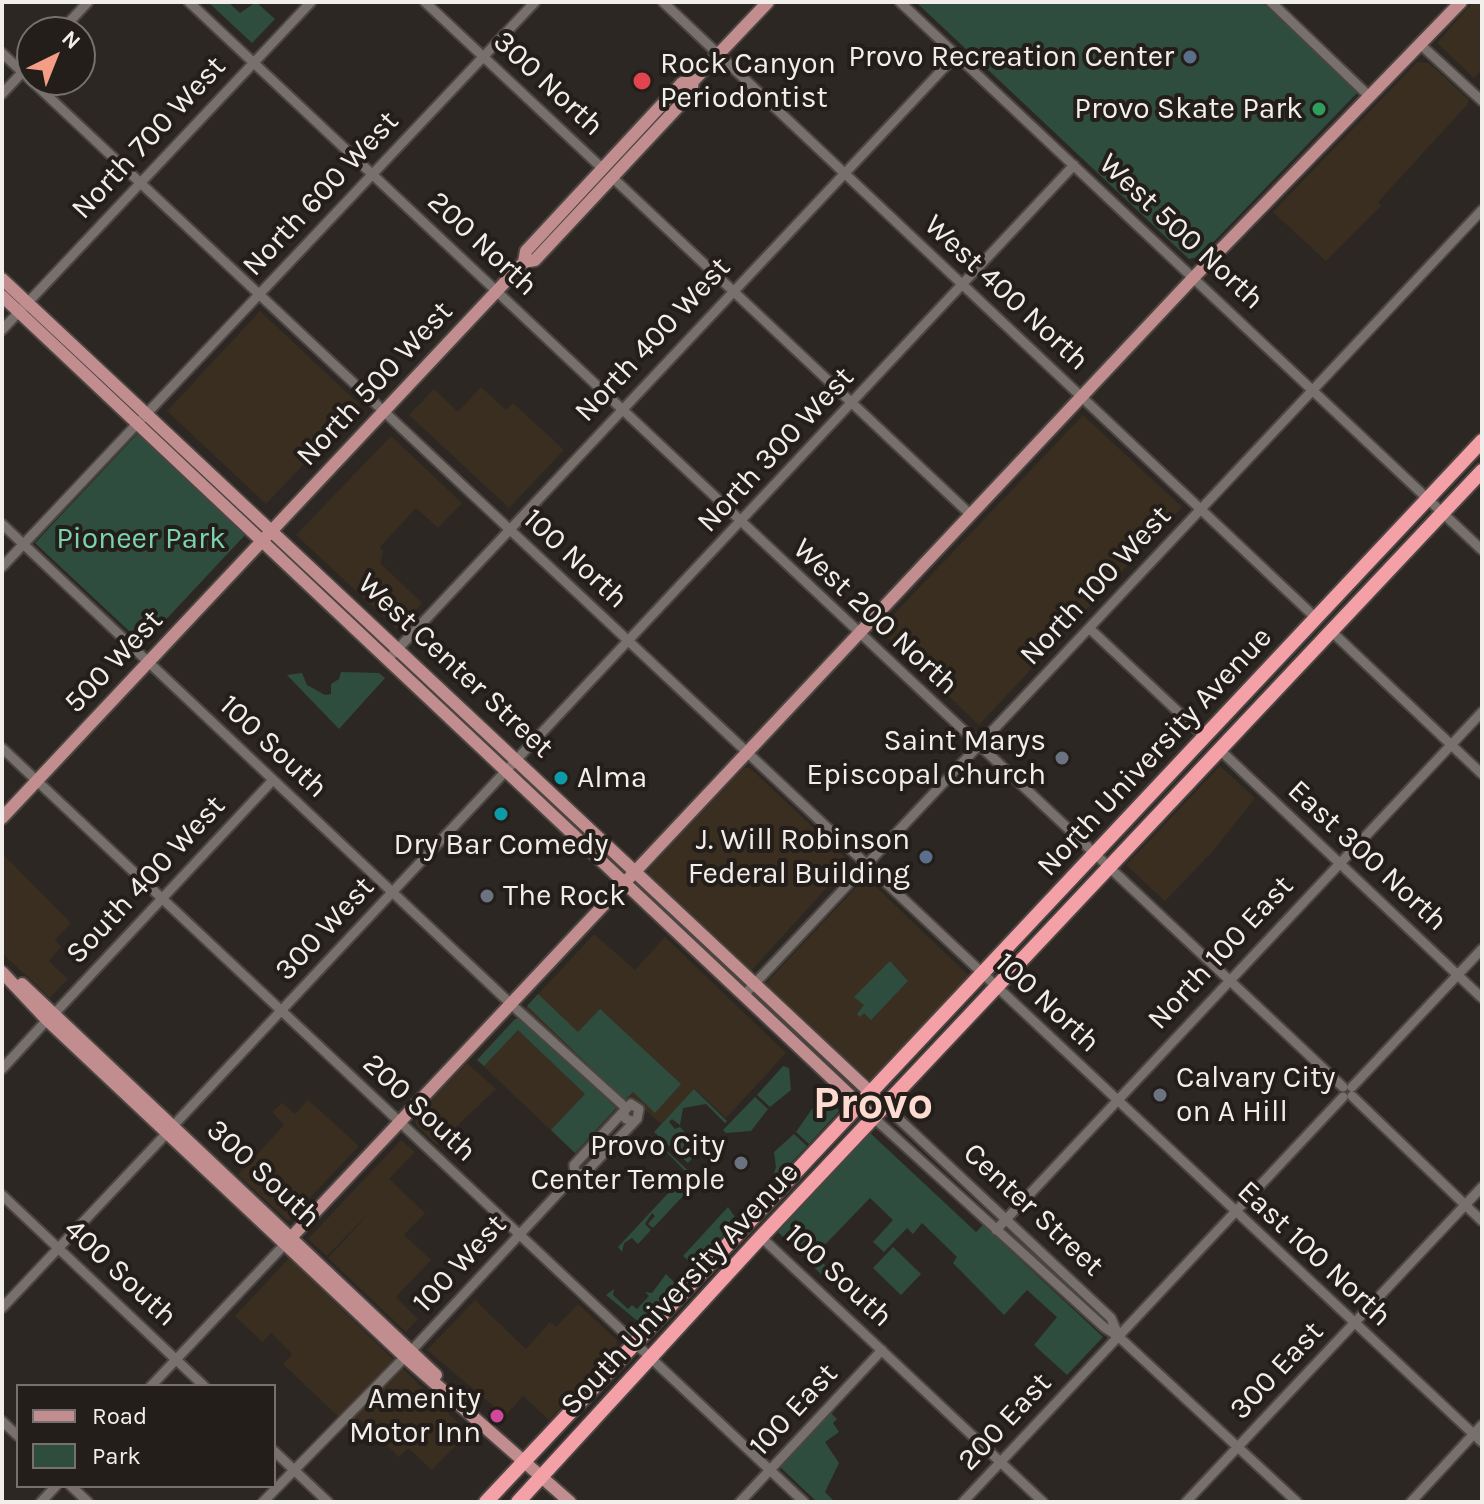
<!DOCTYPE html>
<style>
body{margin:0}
#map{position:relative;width:1484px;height:1504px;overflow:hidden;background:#2d2724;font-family:Karla,sans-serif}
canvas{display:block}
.frame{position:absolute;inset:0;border:4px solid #f2eeeb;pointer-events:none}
.legend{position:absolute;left:16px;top:1384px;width:260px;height:104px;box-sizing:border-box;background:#241e1a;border:2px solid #76716e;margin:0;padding:10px 14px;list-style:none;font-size:24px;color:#f2eeeb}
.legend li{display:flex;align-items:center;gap:16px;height:40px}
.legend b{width:40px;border:2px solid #76716e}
.north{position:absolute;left:16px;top:16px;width:80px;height:80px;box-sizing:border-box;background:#241e1a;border:2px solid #76716e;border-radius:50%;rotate:43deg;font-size:22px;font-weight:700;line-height:32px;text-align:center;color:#f2eeeb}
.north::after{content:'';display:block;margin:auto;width:28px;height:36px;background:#f49e87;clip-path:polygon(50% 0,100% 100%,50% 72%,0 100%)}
</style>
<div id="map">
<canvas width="1484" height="1504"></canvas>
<div class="frame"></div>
<ul class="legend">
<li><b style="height:10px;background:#c28d8f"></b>Road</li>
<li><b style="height:22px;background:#2e4d3f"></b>Park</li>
</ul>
<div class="north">N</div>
</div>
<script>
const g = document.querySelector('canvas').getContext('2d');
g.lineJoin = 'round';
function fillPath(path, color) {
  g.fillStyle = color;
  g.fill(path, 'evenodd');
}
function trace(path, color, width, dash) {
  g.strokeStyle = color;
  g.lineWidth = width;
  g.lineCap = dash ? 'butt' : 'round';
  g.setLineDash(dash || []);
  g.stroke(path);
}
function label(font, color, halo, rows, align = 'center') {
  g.font = font + ' Karla,sans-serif';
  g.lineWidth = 8;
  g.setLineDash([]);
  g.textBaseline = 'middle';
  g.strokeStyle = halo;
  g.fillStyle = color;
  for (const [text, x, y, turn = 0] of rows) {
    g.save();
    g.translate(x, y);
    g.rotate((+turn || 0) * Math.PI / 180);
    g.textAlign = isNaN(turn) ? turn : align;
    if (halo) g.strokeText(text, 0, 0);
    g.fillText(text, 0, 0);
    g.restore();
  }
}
const commercial = new Path2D(`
 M1473 2H1482V70L1474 78 1437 43Z
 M1417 62 1429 63 1469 100 1467 105 1378 202 1381 206 1326 261 1273 212Z
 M260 311 360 405 266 504 167 411Z
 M481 387 506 410 513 403 564 450 509 508 409 415 434 389 458 412Z
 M1083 415 1182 507 979 725 879 630Z
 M391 436 462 503 438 528 416 508 380 547 383 551 381 564 422 603 397 629 296 535Z
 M1220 766 1255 798 1213 851 1165 901 1126 865Z
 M744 768H750L850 862 751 971 746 970 695 922 650 876 648 870Z
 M2 853 71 923 55 940 61 947 49 961 68 979 50 998 2 953Z
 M864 879H868L969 976V981L875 1089 767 990 766 983Z
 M594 934 635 970 665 937 786 1053 726 1118 695 1089 661 1124 632 1098 578 1156 477 1060Z
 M467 1063 496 1089 437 1145 416 1125 415 1117Z
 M308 1100 359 1146 288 1221 238 1175 284 1125 272 1112 282 1103 295 1114Z
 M401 1140 415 1152 389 1179 425 1213 404 1235 431 1260 396 1297 418 1319 406 1332 328 1258 375 1207 327 1256 308 1239Z
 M289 1258 468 1432 432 1470 408 1448 399 1457 358 1418 349 1427 283 1364 292 1354 271 1333 262 1342 235 1316Z
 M475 1300 526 1349 550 1322 556 1327 578 1304 616 1339 618 1348 549 1420 523 1396 505 1416 427 1350Z`);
const green = new Path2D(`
 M208 2H228L240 13 256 2 275 19 252 43Z
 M916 2H1262L1358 92 1199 257 1189 259Z
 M138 433 246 534 143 644 35 543Z
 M341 672 379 673 385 678 339 729 287 675 302 673 307 685 325 695 331 694V684L339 679Z
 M890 961 908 981 871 1020 864 1013 860 1017 857 1014 864 1005 854 997Z
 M538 994 578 1032 600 1009 681 1084 655 1113 633 1092 625 1100 527 1006Z
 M515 1019H521L616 1108 575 1153 551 1130 585 1094 518 1030 484 1066 477 1060Z
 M783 1066 789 1068 791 1090 770 1107 757 1095Z
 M694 1089 727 1121 725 1123 706 1104 683 1108 680 1125 672 1119 669 1122 675 1129 680 1127 701 1149 688 1163 654 1132Z
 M755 1097 768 1109 751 1131 726 1133 723 1130Z
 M837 1108 839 1111 809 1144 796 1132 812 1109Z
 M645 1130 698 1180 653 1228 648 1224 655 1216 652 1213 645 1224 651 1230 638 1244 632 1238 624 1243 622 1252 618 1247 687 1173Z
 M869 1132 976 1232 983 1225 1103 1337 1067 1375 1034 1345 1057 1317 1027 1290 1004 1315 953 1263 957 1257 922 1223 913 1234 907 1228 884 1252 873 1242 893 1220 870 1198 815 1255 835 1275 829 1282 778 1232Z
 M794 1134 807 1146 770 1185 776 1167 774 1152Z
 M728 1207 737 1220 694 1266 683 1256Z
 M893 1247 921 1274 901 1295 873 1268Z
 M666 1274 676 1284 640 1323 606 1295 614 1289 613 1295 628 1309 632 1305 637 1309 649 1296 645 1292 652 1293Z
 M830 1412 837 1419 833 1423 839 1432 825 1442 839 1463 825 1492 835 1502H817L780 1467Z`);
const minor = new Path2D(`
 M189 2 1343 1087
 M425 2 603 169
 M663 2 1317 619
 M900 2 1482 550
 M1271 2 1370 97
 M60 32 88 2
 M1421 45 1482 101
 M2 53 1482 1442
 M2 94 32 62
 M612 177 971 515
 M2 330 311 2
 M2 524 512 1005 625 1107
 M2 567 535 2
 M1089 628 1205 737
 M1330 630 1482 774
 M393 654 956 55
 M2 748 804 1502
 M1220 750 1482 998
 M744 995 1482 210
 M54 1014 273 780
 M2 1069 47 1020
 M1352 1087 1482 949
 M1352 1096 1482 1221
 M885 1106 1111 1318 1119 1337
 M874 1118 1104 1327 1119 1337 1297 1502
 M173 1126 1074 165
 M575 1175 574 1165 623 1112
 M2 1195 204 1386
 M996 1230 1482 712
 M761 1237 1043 1502
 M2 1308 167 1133
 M412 1350 575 1175 585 1173 637 1119 639 1109 631 1104 623 1112 626 1119 632 1121
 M151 1386 285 1244
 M2 1421 18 1436
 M274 1451 328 1502
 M71 1486 88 1502
 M41 1502 56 1486
 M263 1502 405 1357
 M740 1502 882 1350
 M963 1502 1343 1097
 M1186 1502 1482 1187
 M1411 1502 1482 1425`);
const major = new Path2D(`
 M524 262 526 251 682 83 693 81
 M2 279 885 1106
 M2 296 874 1118
 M2 818 524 262 535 260 691 93 693 81 768 2
 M2 972 47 1020 405 1357 570 1502
 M22 984 436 1375
 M285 1244 1194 277 1461 2`);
const highway = new Path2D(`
 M486 1502 1482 441
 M518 1502 761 1237 1482 471`);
const markers = [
 [1190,57,8,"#5c6f8a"],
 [642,81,10,"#e0444e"],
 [1319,109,8,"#2e9e5b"],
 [1062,758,8,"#6b7280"],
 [561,778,8,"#0f9aa8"],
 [501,814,8,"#0f9aa8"],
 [926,857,8,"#5c6f8a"],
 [487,896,8,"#6b7280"],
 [1160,1095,8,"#6b7280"],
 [741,1163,8,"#6b7280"],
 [497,1416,8,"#d1479c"]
];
const poiNames = [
 ["Provo Recreation Center",1174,57],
 ["Rock Canyon",660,64,"left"],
 ["Periodontist",660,98,"left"],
 ["Provo Skate Park",1303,109],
 ["Saint Marys",1046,741],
 ["Episcopal Church",1046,775],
 ["Alma",577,778,"left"],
 ["J. Will Robinson",910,840],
 ["Federal Building",910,874],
 ["Dry Bar Comedy",501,845,"center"],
 ["The Rock",503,896,"left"],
 ["Calvary City",1176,1078,"left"],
 ["on A Hill",1176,1112,"left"],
 ["Provo City",725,1146],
 ["Center Temple",725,1180],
 ["Amenity",481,1399],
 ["Motor Inn",481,1433]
];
const streetNames = [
 ["300 North",548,84,43],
 ["North 700 West",149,138,-47],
 ["North 600 West",321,194,-47],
 ["West 500 North",1181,232,43],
 ["200 North",482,244,43],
 ["West 400 North",1006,293,43],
 ["North 400 West",653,340,-47],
 ["North 500 West",375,384,-47],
 ["North 300 West",776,450,-47],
 ["100 North",575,559,43],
 ["North 100 West",1096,586,-47],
 ["West 200 North",875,617,43],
 ["500 West",114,662,-47],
 ["West Center Street",455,666,43],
 ["100 South",273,747,43],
 ["North University Avenue",1155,752,-47],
 ["East 300 North",1367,856,43],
 ["South 400 West",146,880,-47],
 ["300 West",325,929,-47],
 ["North 100 East",1221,953,-47],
 ["100 North",1047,1003,43],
 ["200 South",419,1108,43],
 ["300 South",263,1174,43],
 ["Center Street",1033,1210,43],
 ["East 100 North",1314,1254,43],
 ["100 West",460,1264,-47],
 ["400 South",120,1273,43],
 ["100 South",838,1276,43],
 ["South University Avenue",680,1289,-47],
 ["300 East",1277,1371,-47],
 ["100 East",794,1410,-47],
 ["200 East",1005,1422,-47]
];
const parkNames = [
 ["Pioneer Park",141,539]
];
const townNames = [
 ["Provo",873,1105]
];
fillPath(commercial, '#392e1f');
fillPath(green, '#2e4d3f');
trace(minor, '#4b4542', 13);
trace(major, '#4b4542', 16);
trace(highway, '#4b4542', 18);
trace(minor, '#78706c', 9);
trace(major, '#c28d8f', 12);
trace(highway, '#f3a1a6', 14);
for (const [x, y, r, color] of markers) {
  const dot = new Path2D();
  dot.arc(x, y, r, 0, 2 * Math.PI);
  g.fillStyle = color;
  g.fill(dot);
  trace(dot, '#241e1a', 3);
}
label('30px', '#f2eeeb', '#241e1a', poiNames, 'right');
label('30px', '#f2eeeb', '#241e1a', streetNames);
label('30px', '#7bd3ae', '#241e1a', parkNames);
label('bold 46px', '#fddbd1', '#241e1a', townNames);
</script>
